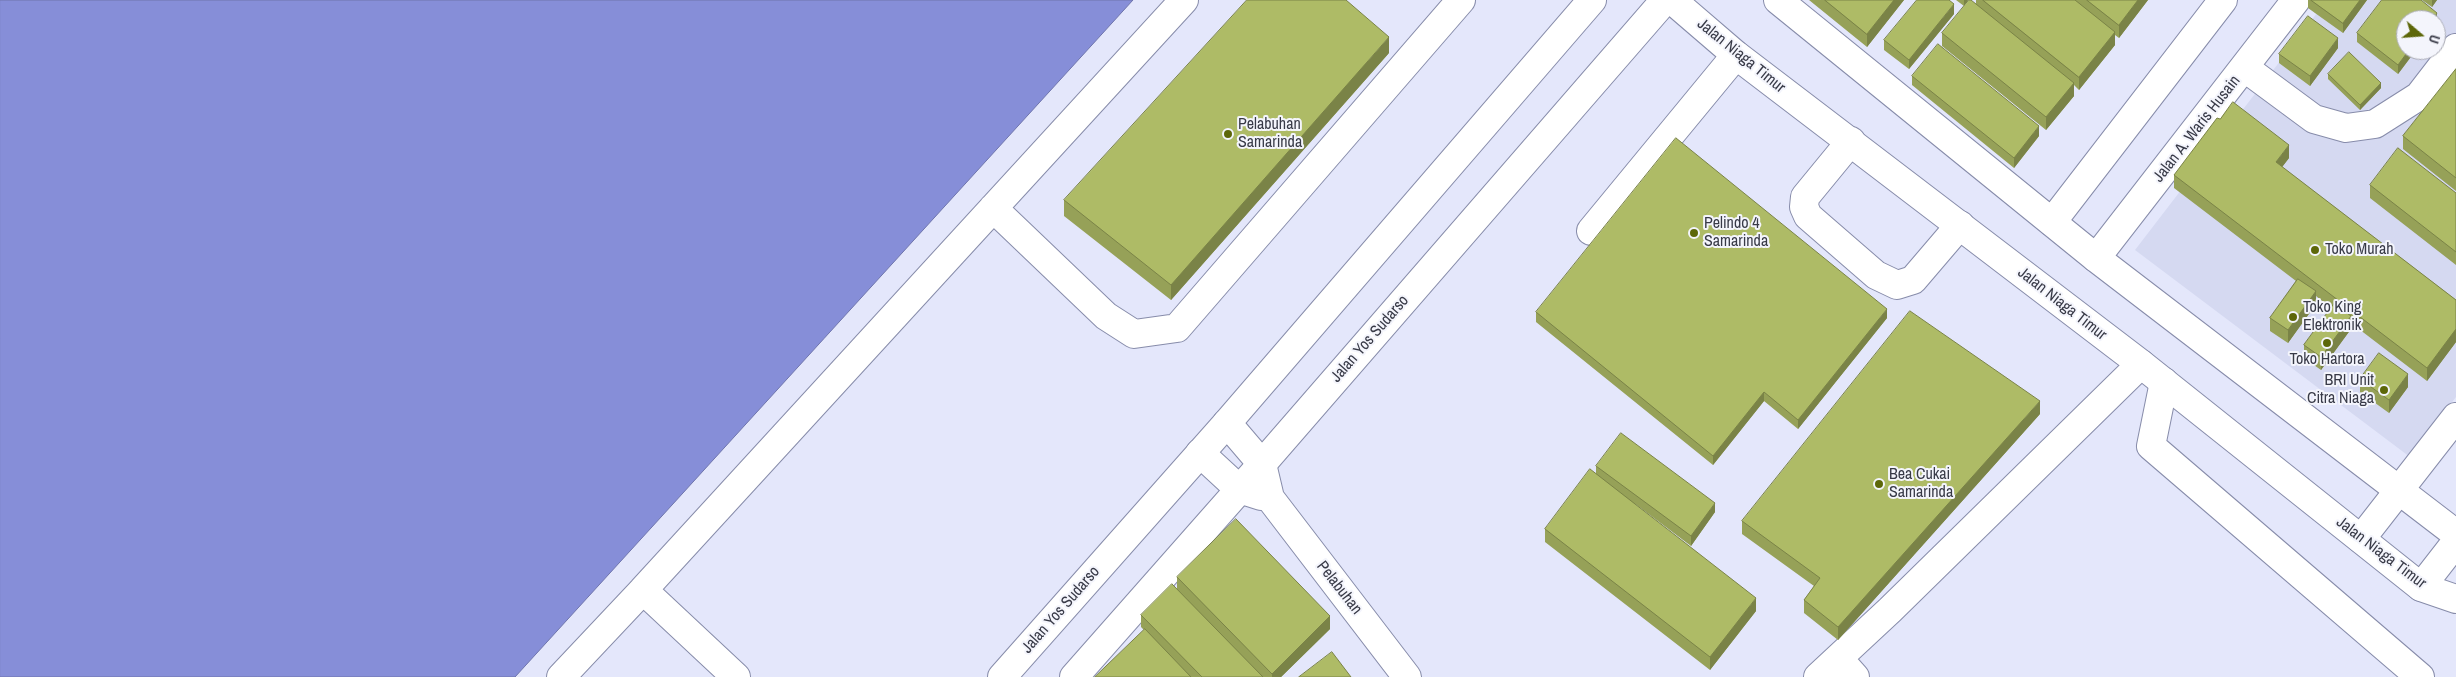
<!DOCTYPE html>
<style>
body{margin:0}
#map{position:relative;width:2456px;height:677px;overflow:hidden;background:#e4e7fb;font-family:"Archivo Narrow",sans-serif}
canvas{display:block}
.north{position:absolute;left:2396px;top:10px;width:50px;height:50px;box-sizing:border-box;background:#f4f5fc;border:1px solid #a9aab4;border-radius:50%;rotate:108deg;font-size:14px;font-weight:700;line-height:20px;text-align:center;color:#383a47}
.north::after{content:'';display:block;margin:auto;width:18px;height:22px;background:#5d6709;clip-path:polygon(50% 0,100% 100%,50% 72%,0 100%)}
</style>
<div id="map">
<canvas width="2456" height="677"></canvas>
<div class="north">U</div>
</div>
<script>
const g = document.querySelector('canvas').getContext('2d');
g.lineJoin = 'round';
function fillPath(path, color) {
  g.fillStyle = color;
  g.fill(path, 'evenodd');
}
function trace(path, color, width, dash) {
  g.strokeStyle = color;
  g.lineWidth = width;
  g.lineCap = dash ? 'butt' : 'round';
  g.setLineDash(dash || []);
  g.stroke(path);
}
function label(font, color, halo, rows, align = 'center') {
  g.font = font + ' "Archivo Narrow",sans-serif';
  g.lineWidth = 4;
  g.setLineDash([]);
  g.textBaseline = 'middle';
  g.strokeStyle = halo;
  g.fillStyle = color;
  for (const [text, x, y, turn = 0] of rows) {
    g.save();
    g.translate(x, y);
    g.rotate((+turn || 0) * Math.PI / 180);
    g.textAlign = isNaN(turn) ? turn : align;
    if (halo) g.strokeText(text, 0, 0);
    g.fillText(text, 0, 0);
    g.restore();
  }
}
const built = new Path2D(`
 M2327 0H2456V397L2410 457 2135 250ZM2406 20H2436V50H2406Z`);
const water = new Path2D(`
 M0 0H1133L515 677H0Z`);
const minor = new Path2D(`
 M2245 68 2314 119 2346 128 2375 124 2419 96 2456 48
 M1851 141 1805 197 1804 207 1808 216 1876 275 1897 285 1913 280 1960 225
 M993 208 1106 316 1134 334 1177 328 1461 0
 M2052 222 2223 0
 M1591 231 1736 55
 M2096 258 2296 0
 M2164 382 2151 446 2420 677
 M1227 423 1262 464 1270 498 1407 677
 M1200 453 1239 489 1261 496
 M2361 539 2456 417
 M2421 587 2456 542
 M1839 659 1855 677
 M561 677 643 590
 M736 677 643 590 1184 0
 M1818 677 1890 610 2141 364`);
const major = new Path2D(`
 M1672 0 1736 55 2141 364 2421 587 2456 599
 M1778 0 2096 258 2456 534`);
const highway = new Path2D(`
 M1002 677 1227 423 1592 0
 M1074 677 1262 464 1665 0`);
const wall = new Path2D(`
 M1809 0H1904L1867 47Z
 M1956 0H1968L1964 6Z
 M1976 0H2148L2119 38 2115 35V45L2079 90 2074 85V96L2046 130 1942 46V33L1976 4Z
 M2308 0H2367L2343 33 2308 8Z
 M2422 0H2437L2432 7Z
 M1954 14 1909 69 1884 50V40Z
 M2437 22 2398 74 2357 42V33Z
 M2338 48 2310 86 2279 63V54Z
 M1389 53 1171 300 1064 216V200Z
 M2456 69V191L2403 149V136Z
 M2328 74 2381 88 2360 110 2328 79Z
 M1912 76 2039 136 2014 168 1912 85Z
 M2289 158 2282 167 2456 300V342L2427 381 2351 323V329L2321 370 2304 358V345L2331 308 2316 296V304L2288 343 2270 331V318L2296 281 2174 188V175Z
 M2370 185 2456 193V265L2370 198Z
 M1536 312 1887 318 1798 429 1764 401 1713 465 1536 322Z
 M2360 379 2408 387 2389 413 2360 392Z
 M2040 414 1838 640 1804 613V600L1814 586 1742 534V521Z
 M1596 466 1715 512 1691 546 1634 503 1756 611 1710 670 1545 542V529L1596 474Z
 M1177 577 1330 629 1281 677H1095L1144 630 1141 627V615L1177 589Z`);
const shadedWall = new Path2D(`
 M1894 0H1904L1867 47V34Z
 M1964 0H1968L1964 6Z
 M2138 0H2148L2119 38V25Z
 M2360 0H2367L2343 33V23Z
 M2432 0H2437L2432 7Z
 M1954 4V14L1909 69V60Z
 M2437 13V22L2436 24V20H2432Z
 M2115 32V45L2079 90V77Z
 M1389 37V53L1171 300V285Z
 M2338 38V48L2310 86V76Z
 M2409 50H2416L2398 74V65Z
 M2074 83V96L2046 130V117Z
 M2381 83V88L2360 110V105Z
 M2039 126V136L2014 168V158Z
 M2289 145V158L2276 175V162Z
 M2316 291V304L2288 343V330Z
 M1887 309V318L1798 429V420Z
 M2351 316V329L2321 370V357Z
 M2456 329V342L2427 381V368Z
 M2408 374V387L2389 413V400Z
 M1764 392V401L1713 465V456Z
 M2040 401V414L1838 640V627Z
 M1715 503V512L1691 546V536Z
 M1756 598V611L1710 670V657Z
 M1330 616V629L1281 677H1272V674Z`);
const building = new Path2D(`
 M1247 0H1346L1389 37 1171 285 1064 200Z
 M1825 0H1894L1867 34Z
 M1917 0H1949L1954 4 1909 60 1884 40Z
 M1969 0H1971L2074 83 2046 117 1942 33Z
 M1983 0H2075L2115 32 2079 77Z
 M2087 0H2138L2119 25Z
 M2311 0H2360L2343 23Z
 M2382 0H2421L2437 13 2432 20H2406V50H2409L2398 65 2357 33Z
 M2308 16 2338 38 2310 76 2279 54Z
 M1938 44 2039 126 2014 158 1912 76Z
 M2349 52 2381 83 2360 105 2328 74Z
 M2456 69V178L2403 136Z
 M2233 102 2289 145 2276 162 2456 300V329L2427 368 2174 175 2217 118 2220 119Z
 M1676 138 1887 309 1798 420 1764 392 1713 456 1536 312Z
 M2398 148 2456 193V252L2370 185Z
 M2298 279 2316 291 2288 330 2270 318Z
 M2334 304 2351 316 2321 357 2304 345Z
 M1910 311 2040 401 1838 627 1804 600 1820 578 1742 521Z
 M2379 353 2408 374 2389 400 2360 379Z
 M1621 433 1715 503 1691 536 1596 466Z
 M1590 469 1756 598 1710 657 1545 529Z
 M1236 519 1330 616 1272 674 1177 577Z
 M1172 584 1263 677H1202L1141 615Z
 M1145 629 1191 677H1095Z
 M1332 652 1351 677H1299Z`);
const markers = [
 [1228,134,5,"#5d6709"],
 [1694,233,5,"#5d6709"],
 [2315,250,5,"#5d6709"],
 [2293,317,5,"#5d6709"],
 [2327,343,5,"#5d6709"],
 [2384,390,5,"#5d6709"],
 [1879,484,5,"#5d6709"]
];
const streetNames = [
 ["Jalan Niaga Timur",1741,56,39],
 ["Jalan A. Waris Husain",2197,129,-52],
 ["Jalan Niaga Timur",2062,304,38],
 ["Jalan Yos Sudarso",1370,339,-49],
 ["Jalan Niaga Timur",2381,553,37],
 ["Pelabuhan",1339,588,52],
 ["Jalan Yos Sudarso",1061,610,-49]
];
const poiNames = [
 ["Pelabuhan",1238,125],
 ["Samarinda",1238,143],
 ["Pelindo 4",1704,224],
 ["Samarinda",1704,242],
 ["Toko Murah",2325,250],
 ["Toko King",2303,308],
 ["Elektronik",2303,326],
 ["Toko Hartora",2327,360,"center"],
 ["BRI Unit",2374,381,"right"],
 ["Citra Niaga",2374,399,"right"],
 ["Bea Cukai",1889,475],
 ["Samarinda",1889,493]
];
fillPath(built, '#d5d9f1');
fillPath(water, '#868ed8');
trace(water, '#6f75ac', 1);
trace(minor, '#878caa', 30);
trace(major, '#878caa', 30);
trace(highway, '#878caa', 30);
trace(minor, '#fff', 28);
trace(major, '#fff', 28);
trace(highway, '#fff', 28);
fillPath(wall, '#96a158');
fillPath(shadedWall, '#7a8347');
fillPath(building, '#aebb66');
trace(building, '#7a8347', 1);
for (const [x, y, r, color] of markers) {
  const dot = new Path2D();
  dot.arc(x, y, r, 0, 2 * Math.PI);
  g.fillStyle = color;
  g.fill(dot);
  trace(dot, '#f4f5fc', 2);
}
label('16px', '#383a47', '#f4f5fc', streetNames);
label('16px', '#383a47', '#f4f5fc', poiNames, 'left');
</script>
